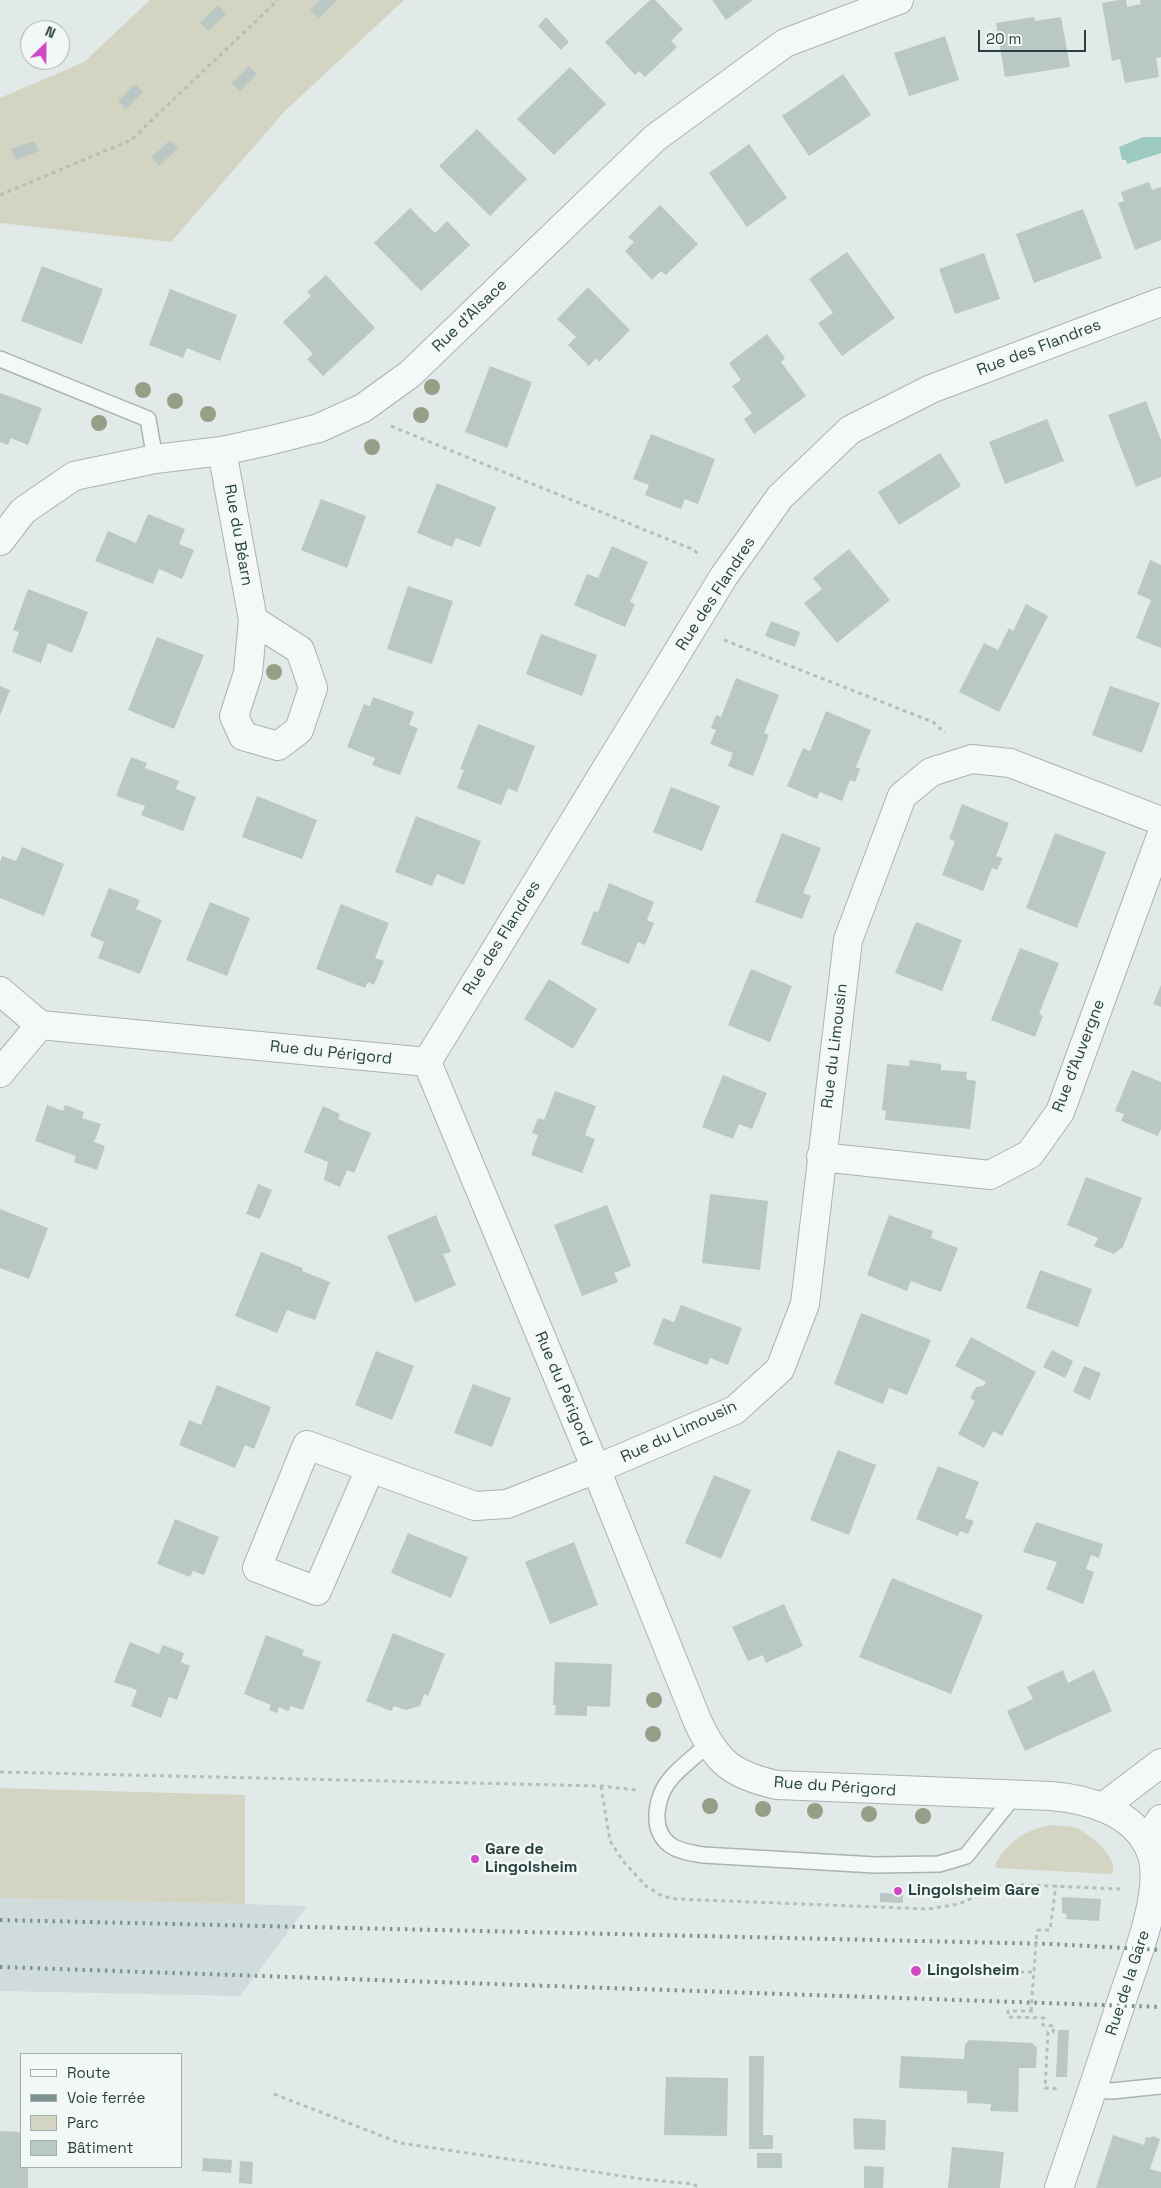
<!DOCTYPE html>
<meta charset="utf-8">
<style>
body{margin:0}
#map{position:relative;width:1161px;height:2188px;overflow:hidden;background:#e2eae9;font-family:"Space Grotesk",sans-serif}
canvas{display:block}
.legend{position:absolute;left:20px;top:2053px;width:162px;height:115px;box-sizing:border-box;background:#f2f8f6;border:1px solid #a2afad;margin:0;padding:6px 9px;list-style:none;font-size:15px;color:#2a423f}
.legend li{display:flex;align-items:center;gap:10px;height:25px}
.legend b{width:25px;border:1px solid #a2afad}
.north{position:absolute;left:20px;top:20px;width:50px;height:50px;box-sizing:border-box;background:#f2f8f6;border:1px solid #a2afad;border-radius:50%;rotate:23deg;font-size:14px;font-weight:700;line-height:20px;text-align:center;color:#2a423f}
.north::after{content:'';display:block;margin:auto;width:18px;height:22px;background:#cf47c3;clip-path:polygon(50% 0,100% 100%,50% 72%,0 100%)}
.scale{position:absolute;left:978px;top:30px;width:108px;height:22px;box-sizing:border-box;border:2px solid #2a423f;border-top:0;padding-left:6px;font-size:15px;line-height:18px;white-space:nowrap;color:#2a423f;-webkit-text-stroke:4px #f2f8f6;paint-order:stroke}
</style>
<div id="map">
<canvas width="1161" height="2188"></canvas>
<ul class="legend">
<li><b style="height:6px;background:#f5f8f8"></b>Route</li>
<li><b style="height:6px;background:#7b9490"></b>Voie ferrée</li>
<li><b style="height:14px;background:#d4d4c3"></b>Parc</li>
<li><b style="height:14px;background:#b9c7c5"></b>Bâtiment</li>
</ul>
<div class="north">N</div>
<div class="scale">20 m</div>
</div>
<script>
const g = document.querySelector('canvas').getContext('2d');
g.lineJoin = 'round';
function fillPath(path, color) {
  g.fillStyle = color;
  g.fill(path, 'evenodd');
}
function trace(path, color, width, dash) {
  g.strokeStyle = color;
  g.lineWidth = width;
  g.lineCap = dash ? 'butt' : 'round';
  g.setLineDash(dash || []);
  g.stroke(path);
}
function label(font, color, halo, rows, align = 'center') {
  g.font = font + ' "Space Grotesk",sans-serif';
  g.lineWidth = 5;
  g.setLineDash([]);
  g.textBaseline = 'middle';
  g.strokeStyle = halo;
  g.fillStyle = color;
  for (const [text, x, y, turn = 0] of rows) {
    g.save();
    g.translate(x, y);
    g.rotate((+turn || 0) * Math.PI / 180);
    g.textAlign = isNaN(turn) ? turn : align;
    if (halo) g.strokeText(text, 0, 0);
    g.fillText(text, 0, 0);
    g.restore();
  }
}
const built = new Path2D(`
 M0 1898 245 1904 307 1906 240 1996 0 1991Z`);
const green = new Path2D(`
 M150 0H404L284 112 171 242 0 223V98L84 62Z
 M0 1788 245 1795V1904L0 1898Z
 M1053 1825C1060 1826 1067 1826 1073 1827 1088 1832 1117 1855 1113 1873L1109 1874 997 1868 995 1865C1007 1842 1027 1828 1053 1825Z`);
const water = new Path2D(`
 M1143 137H1161V153L1127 164 1126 160H1122L1119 147Z`);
const building = new Path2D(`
 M320 0H337L319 18 310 10Z
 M650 0H655L683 29 671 41 677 47 645 77 639 71 635 75 605 42Z
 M712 0H753L726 20Z
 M1119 0H1126L1127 7 1141 4 1140 0H1161V57L1156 58 1159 77 1125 83 1120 59 1112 61 1102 3Z
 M218 5 226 14 208 31 200 23Z
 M546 17 569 42 561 50 538 26Z
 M1034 17 1035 21 1061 17 1070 67 1005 77 996 23Z
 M945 36 959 80 909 96 894 53Z
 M249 66 257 74 240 91 232 83Z
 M570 67 606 104 554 155 517 119Z
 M843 74 871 115 809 156 782 116Z
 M135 84 143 92 126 109 118 101Z
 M477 129 527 179 490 216 439 166Z
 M170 140 178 148 159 166 152 157Z
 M34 141 39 151 16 160 11 149Z
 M749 144 787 198 747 227 709 173Z
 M1149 182 1152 190 1161 187V240L1135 250 1118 203 1124 201 1121 192Z
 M660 205 698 244 666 275 661 271 652 280 625 251 634 242 628 237Z
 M410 208 435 233 447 221 470 245 421 291 374 243Z
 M1083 209 1102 258 1034 283 1016 234Z
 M847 252 895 318 842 356 818 323 833 313 809 279Z
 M984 253 1000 299 955 314 939 269Z
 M42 266 103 289 82 344 21 321Z
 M326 275 375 328 323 376 307 359 313 354 283 322 311 296 307 292Z
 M588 287 630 330 599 362 596 358 589 366 568 345 576 337 557 319Z
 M170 289 237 315 220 361 187 348 183 358 149 345Z
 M767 334 785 358 781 362 806 396 754 434 744 419 752 413 732 386 741 380 729 363Z
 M490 366 532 382 507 448 465 432Z
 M0 393 42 408 28 445 11 438 8 445 0 442Z
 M1146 401 1161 440V477L1136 487 1108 415Z
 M1047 419 1064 461 1005 484 989 442Z
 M651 434 715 459 698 504 685 499 681 509 645 495 649 485 633 479Z
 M940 453 961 486 899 525 878 492Z
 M437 483 496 507 480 547 456 538 452 547 417 533Z
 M321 499 366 516 347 568 301 550Z
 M148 514 185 529 179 544 194 550 182 579 159 569 153 584 95 561 108 531 136 543Z
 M612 546 648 562 630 602 635 604 625 627 574 605 587 574 598 578Z
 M849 549 890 600 837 643 804 603 822 589 813 578Z
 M1150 560 1161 565V648L1136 638 1151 600 1137 594Z
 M408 586 453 601 432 664 387 649Z
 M28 589 88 612 72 653 48 643 41 663 12 652 19 632 13 630Z
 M1026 604 1048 616 999 712 959 692 984 643 998 650 1009 628 1013 631Z
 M771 621 800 632 795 647 765 636Z
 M541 634 597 655 582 696 526 674Z
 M157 637 204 655 174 729 128 710Z
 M736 678 779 695 764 733 769 735 753 776 728 766 733 753 710 744 716 730 711 728 716 715 721 717Z
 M0 686 10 690 0 716Z
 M1110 686 1160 703 1142 753 1092 735Z
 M373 697 414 712 409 725 418 728 400 775 372 765 375 758 347 747 364 704 370 706Z
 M826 711 871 730 856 767 860 769 855 782 850 780 842 801 820 792 817 799 787 786 803 748 810 751Z
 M478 724 535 746 517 792 508 788 501 805 457 788 464 770 460 769Z
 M131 757 147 763 145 768 179 781 176 789 196 797 183 831 141 815 145 806 116 796Z
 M671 787 720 806 702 851 653 832Z
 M257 796 317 820 302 859 242 837Z
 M962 804 1009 823 996 856 1003 858 997 870 992 868 983 891 942 875 955 841 949 839Z
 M416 816 481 841 464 885 437 874 432 886 395 872Z
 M782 833 821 848 803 893 811 896 802 919 755 902Z
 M1055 833 1106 852 1077 928 1026 908Z
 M22 847 64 864 44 916 0 898V862L2 856 16 861Z
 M609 883 654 902 647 920 654 923 645 945 638 942 629 964 581 944 594 911 598 912Z
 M109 888 140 900 136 909 162 920 140 974 98 958 104 942 90 936Z
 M210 902 250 918 227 976 186 960Z
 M341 904 389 923 375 958 384 961 374 985 368 982 365 988 316 969Z
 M916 922 962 940 942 991 895 973Z
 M1020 948 1059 963 1039 1014 1043 1016 1035 1037 991 1020Z
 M751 969 792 986 770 1042 728 1025Z
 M549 979 597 1009 573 1049 524 1019Z
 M1161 985V1007L1153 1004Z
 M910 1060 941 1064V1070L967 1072 966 1079 976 1081 970 1129 885 1120 886 1111 882 1110 887 1064 909 1066Z
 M1132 1070 1161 1082V1129L1158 1136 1121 1121 1124 1114 1115 1111Z
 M723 1075 767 1093 752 1129 739 1124 733 1139 702 1127Z
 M555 1091 596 1106 585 1135 595 1139 582 1173 531 1155 538 1135 532 1133 538 1118 544 1120Z
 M47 1105 63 1111 65 1105 84 1112 82 1118 101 1124 94 1142 105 1146 97 1170 74 1162 76 1156 35 1141Z
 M323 1106 340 1114 338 1119 371 1133 354 1173 347 1170 340 1187 324 1180 328 1162 304 1152Z
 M1086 1177 1142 1198 1123 1247 1114 1254 1094 1246 1098 1238 1067 1225Z
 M258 1184 272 1190 260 1219 246 1214Z
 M710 1194 768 1201 760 1270 702 1263Z
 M607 1205 631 1266 614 1273 618 1282 582 1296 554 1225Z
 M0 1209 48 1228 29 1279 0 1268Z
 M436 1215 451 1252 443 1254 456 1285 415 1303 387 1236Z
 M889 1215 933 1231 931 1238 958 1248 941 1292 911 1281 907 1291 867 1275Z
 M261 1252 303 1268 302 1271 330 1282 315 1320 287 1310 277 1333 235 1316Z
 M1040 1270 1092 1289 1078 1327 1026 1308Z
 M681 1305 742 1328 728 1365 710 1358 707 1365 653 1344 663 1318 674 1322Z
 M861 1313 931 1340 907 1395 889 1388 883 1404 834 1384Z
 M971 1337 1036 1372 1002 1436 993 1431 984 1448 958 1434 975 1401 970 1398 976 1387 983 1386 986 1382 955 1366Z
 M1052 1350 1073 1361 1065 1378 1043 1367Z
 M376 1351 414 1366 392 1420 355 1405Z
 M1084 1366 1101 1373 1090 1400 1073 1392Z
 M473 1384 511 1398 492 1447 454 1433Z
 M217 1385 271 1407 254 1449 245 1445 235 1468 179 1445 189 1420 201 1425Z
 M838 1450 876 1465 849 1535 810 1520Z
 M938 1466 979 1482 965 1518 974 1521 968 1534 960 1531 958 1536 916 1519Z
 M714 1475 751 1490 721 1559 685 1543Z
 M175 1519 219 1537 204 1575 193 1571 190 1577 157 1564Z
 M1036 1522 1103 1544 1099 1558 1091 1555 1086 1569 1094 1572 1083 1604 1046 1589 1057 1562 1023 1552Z
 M408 1533 468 1557 451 1598 391 1573Z
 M574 1542 598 1605 550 1624 525 1562Z
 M892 1578 983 1615 951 1694 859 1657Z
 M784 1604 803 1646 766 1663 763 1655 748 1661 732 1627Z
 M393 1633 445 1654 428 1696 424 1694 420 1706 406 1710 394 1706 391 1711 366 1701Z
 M266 1635 304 1650 302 1655 321 1662 303 1710 291 1706 288 1711 279 1707 277 1713 269 1710 271 1705 244 1694Z
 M130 1642 159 1654 163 1645 184 1653 181 1662 190 1666 177 1700 169 1697 161 1718 131 1706 137 1690 114 1682Z
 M555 1662 612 1664 610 1707 587 1706V1716L555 1715 556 1705H553Z
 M1063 1670 1068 1683 1094 1670 1112 1711 1025 1751 1007 1711 1033 1699 1027 1687Z
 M880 1893 903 1894V1903L880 1902Z
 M1062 1897 1101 1899 1099 1921 1066 1919 1067 1914 1062 1913Z
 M1058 2030H1069L1067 2077H1056Z
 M969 2040 1032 2043 1037 2048 1036 2068H1019L1018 2112 990 2111 991 2104 967 2103V2091L899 2088 901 2056 964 2059 965 2045Z
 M749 2056H764L763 2135H773V2149H749Z
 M666 2077 728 2078 727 2136 664 2135Z
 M853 2118 886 2120 885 2150 854 2149Z
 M0 2131 21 2132V2167H28V2188H0Z
 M1113 2135 1144 2145 1146 2137 1150 2138 1152 2136 1160 2139 1150 2169 1161 2172V2188H1096Z
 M952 2147 1004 2152 1000 2188H948Z
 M757 2153H782V2168H757Z
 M203 2158 232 2160 231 2173 202 2171Z
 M240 2161 253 2162 252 2184 239 2183Z
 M864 2166 884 2167 883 2188H864Z`);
const path = new Path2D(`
 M0 195 131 140 278 0
 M391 426 694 550 700 556
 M724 640 933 722 945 733
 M0 1772 601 1786 636 1790
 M601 1786 610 1841 623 1861 646 1886 662 1896 676 1899 928 1909 959 1904 1004 1884 1120 1889
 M1037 1930H1050L1056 1885
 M1012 1972H1035
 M1033 2011H1008V2017L1044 2018 1043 2025 1054 2026 1053 2032H1048L1045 2088 1060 2089
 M274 2094 400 2143 642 2179 693 2184 700 2188`);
const lane = new Path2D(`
 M0 359 148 419 155 459
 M708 1744C697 1755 684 1764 673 1776 657 1793 648 1828 670 1845 680 1852 692 1853 703 1855L875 1865 939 1864 966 1856 1014 1796
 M1093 2090 1112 2091 1161 2086`);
const street = new Path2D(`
 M222 451 253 620 248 673 234 716 243 736 278 746 299 730 313 688 300 650 253 620
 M0 541 23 511 74 476 155 459 222 451 268 441 319 428 363 408 410 374 655 138 785 43 899 0
 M0 991 40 1025 427 1062 596 1469 697 1720C716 1762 732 1775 777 1785L1051 1796C1088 1799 1134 1812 1150 1850 1155 1861 1155 1875 1154 1887 1150 1925 1135 1961 1123 1997 1102 2061 1081 2124 1059 2188
 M427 1062 724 576 780 497 850 430 931 389 1161 302
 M0 1073 40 1025
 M821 1157 990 1175 1030 1154 1060 1112 1161 836
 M370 1469 317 1591 257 1568 307 1445 475 1506 507 1504 596 1469 735 1410 780 1369 805 1304 848 940 902 796 931 772 972 759 1010 763 1161 821
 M1103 1807 1161 1763
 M1146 1842 1161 1819`);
const rail = new Path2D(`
 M0 1920 1051 1944 1161 1950
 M0 1967 1161 2007`);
const pathBridge = new Path2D(`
 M1031 2011 1037 1930`);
const trees = [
 [432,387],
 [143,390],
 [175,401],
 [208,414],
 [421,415],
 [99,423],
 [372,447],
 [274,672],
 [654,1700],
 [653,1734],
 [710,1806],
 [763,1809],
 [815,1811],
 [869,1814],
 [923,1816]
];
const markers = [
 [475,1859,5,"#cf47c3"],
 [898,1891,5,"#cf47c3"],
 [916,1971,6,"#cf47c3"]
];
const streetNames = [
 ["Rue d'Alsace",470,316,-44],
 ["Rue des Flandres",1039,348,-21],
 ["Rue du Béarn",238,535,80],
 ["Rue des Flandres",716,594,-57],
 ["Rue des Flandres",502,938,-58],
 ["Rue du Limousin",835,1046,-83],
 ["Rue du Périgord",331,1053,6],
 ["Rue d'Auvergne",1079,1056,-69],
 ["Rue du Périgord",563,1389,67],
 ["Rue du Limousin",679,1432,-25],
 ["Rue du Périgord",835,1787,4],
 ["Rue de la Gare",1128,1983,-72]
];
const poiNames = [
 ["Gare de",485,1850],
 ["Lingolsheim",485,1868],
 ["Lingolsheim Gare",908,1891],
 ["Lingolsheim",927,1971]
];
fillPath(built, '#d0dcdb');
fillPath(green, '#d4d4c3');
fillPath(water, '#9dcabf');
fillPath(building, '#b9c7c5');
trace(lane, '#a7b4b3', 18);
trace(street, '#a7b4b3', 30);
trace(path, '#b4bebd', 3, [4, 4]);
trace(lane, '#f5f8f8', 15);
trace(street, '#f5f8f8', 28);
trace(rail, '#7b9490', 4, [2.5, 5]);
trace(pathBridge, '#b4bebd', 3, [4, 4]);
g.fillStyle = '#989d87';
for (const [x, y] of trees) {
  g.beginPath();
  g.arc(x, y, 8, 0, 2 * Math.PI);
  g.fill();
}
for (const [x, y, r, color] of markers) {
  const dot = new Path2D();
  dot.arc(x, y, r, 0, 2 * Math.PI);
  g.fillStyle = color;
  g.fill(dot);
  trace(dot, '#f2f8f6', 2);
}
label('16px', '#2a423f', '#f2f8f6', streetNames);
label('bold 16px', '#2a423f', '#f2f8f6', poiNames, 'left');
</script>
